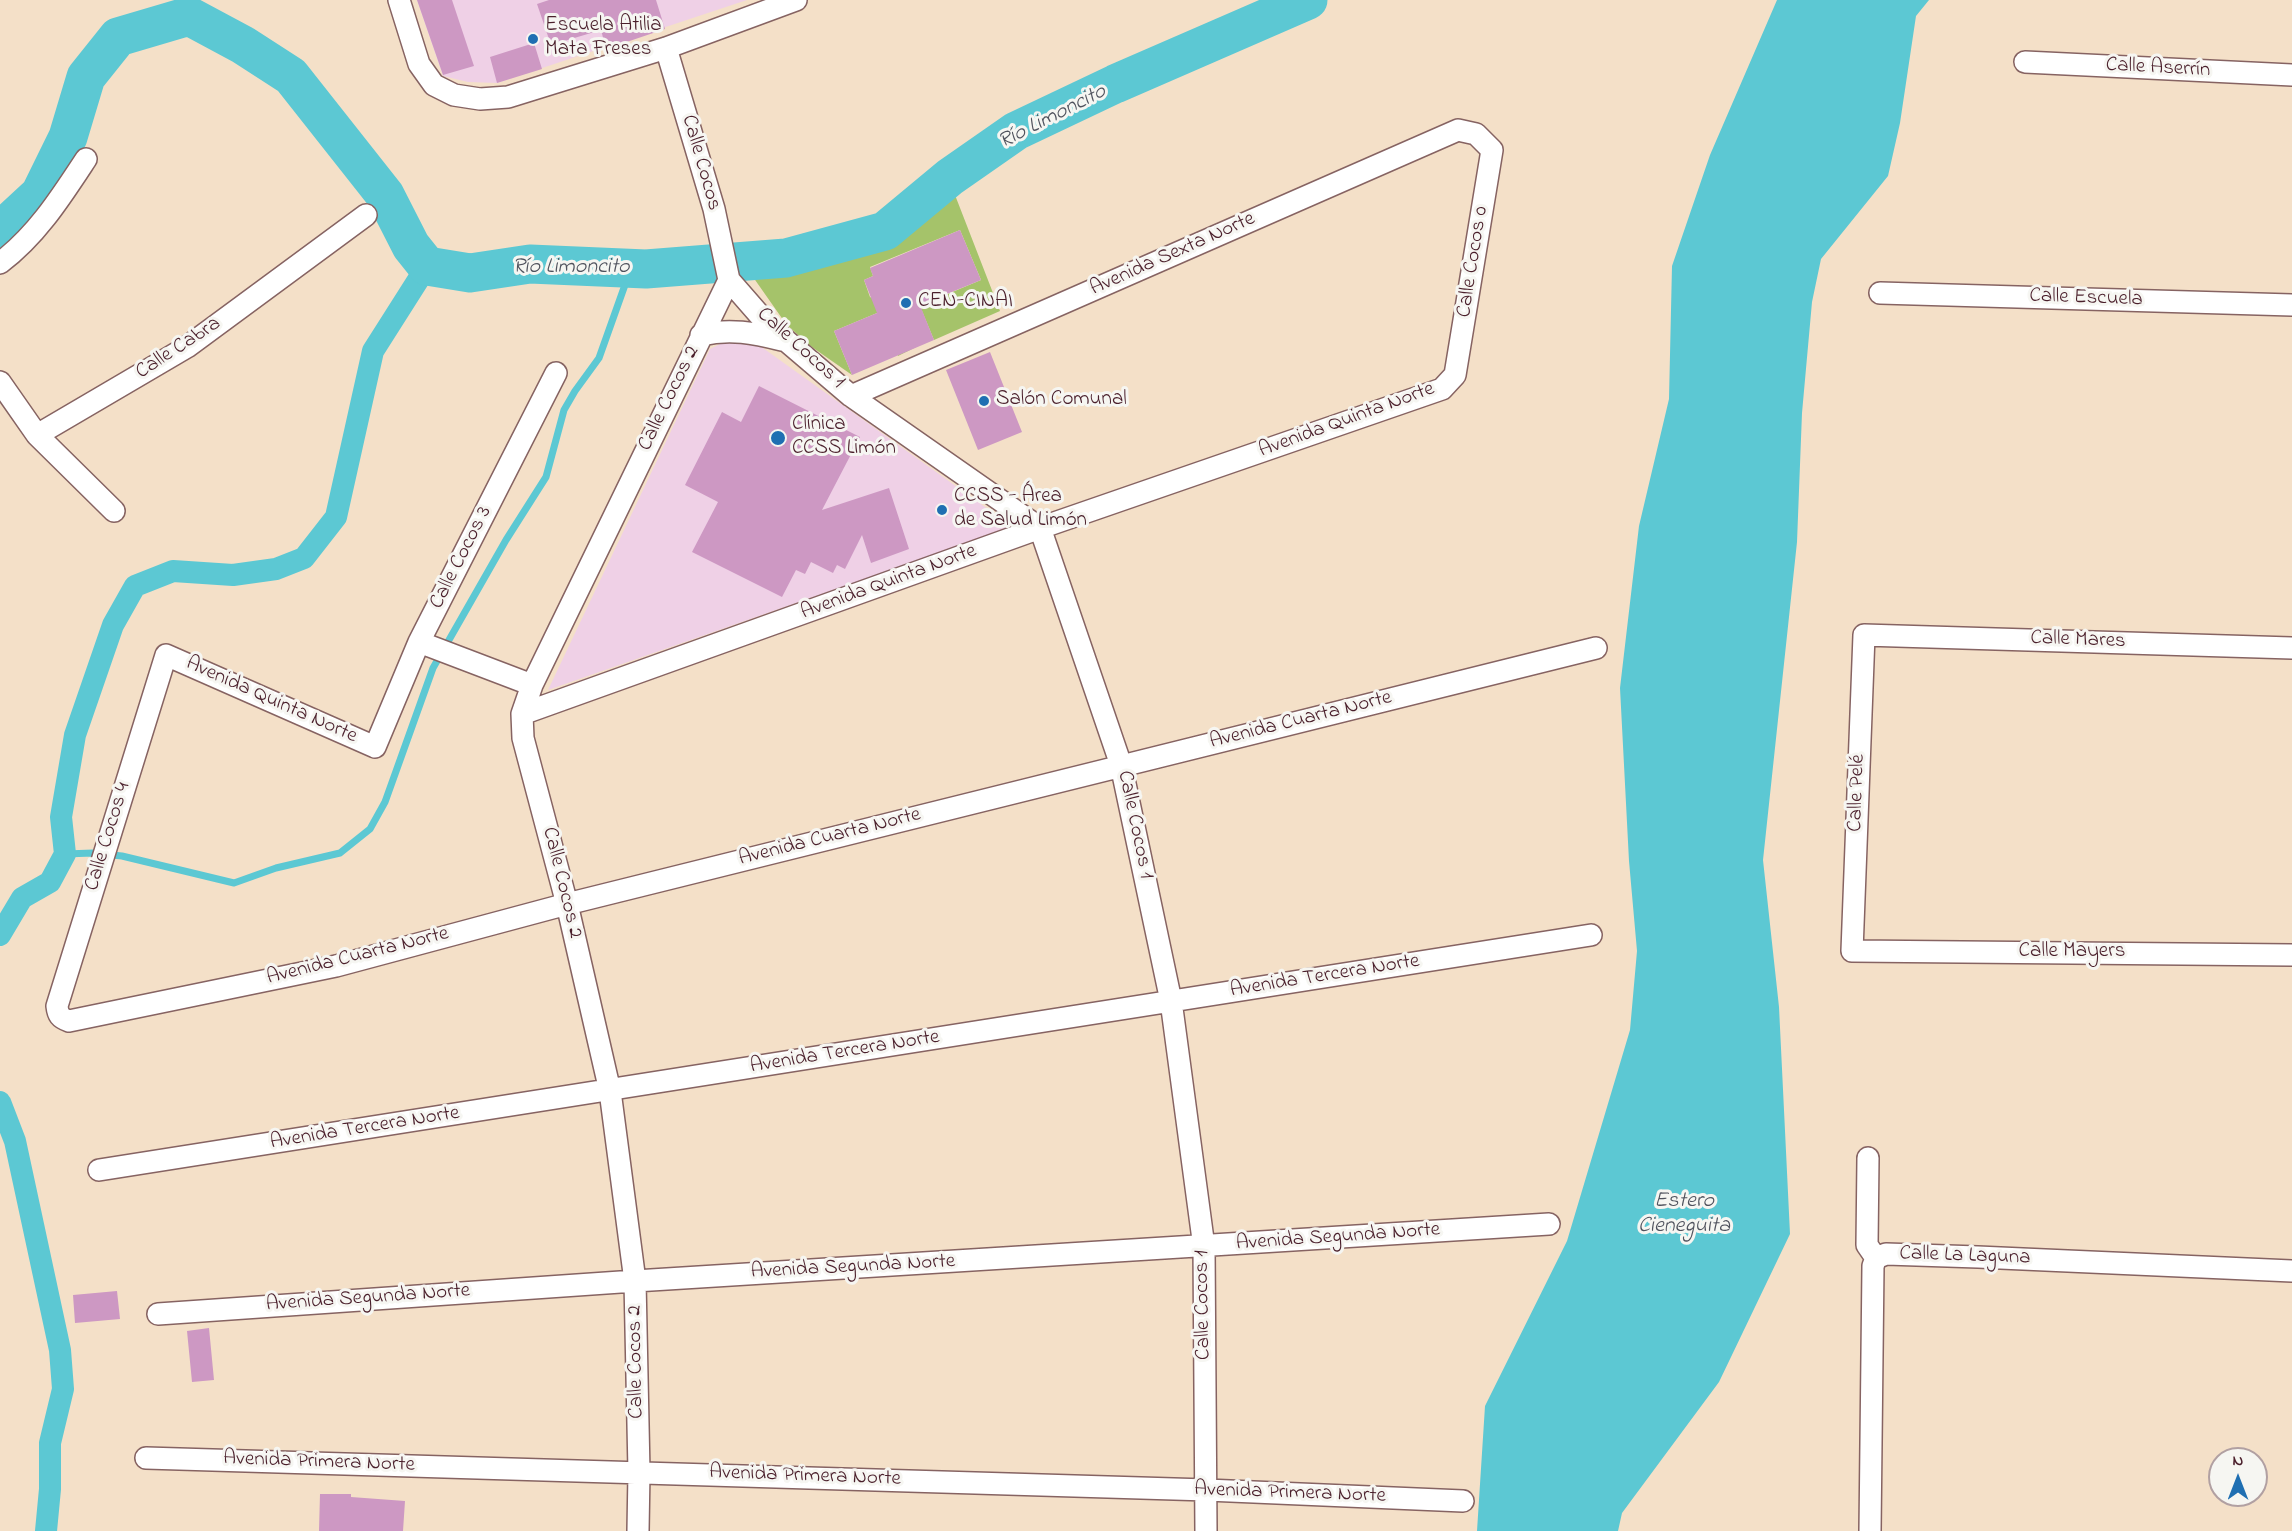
<!DOCTYPE html>
<meta charset="utf-8">
<style>
body{margin:0}
#map{position:relative;width:2292px;height:1531px;overflow:hidden;background:#f4e0c8;font-family:"Indie Flower",sans-serif}
canvas{display:block}
.north{position:absolute;left:2208px;top:1447px;width:60px;height:60px;box-sizing:border-box;background:#f6f6f2;border:2px solid #b1a0a2;border-radius:50%;rotate:0deg;font-size:16px;font-weight:700;line-height:24px;text-align:center;color:#4a1f2b}
.north::after{content:'';display:block;margin:auto;width:21px;height:27px;background:#1f6fb2;clip-path:polygon(50% 0,100% 100%,50% 72%,0 100%)}
</style>
<div id="map">
<canvas width="2292" height="1531"></canvas>
<div class="north">N</div>
</div>
<script>
const g = document.querySelector('canvas').getContext('2d');
g.lineJoin = 'round';
function fillPath(path, color) {
  g.fillStyle = color;
  g.fill(path, 'evenodd');
}
function trace(path, color, width, dash) {
  g.strokeStyle = color;
  g.lineWidth = width;
  g.lineCap = dash ? 'butt' : 'round';
  g.setLineDash(dash || []);
  g.stroke(path);
}
function label(font, color, halo, rows, align = 'center') {
  g.font = font + ' "Indie Flower",sans-serif';
  g.lineWidth = 6;
  g.setLineDash([]);
  g.textBaseline = 'middle';
  g.strokeStyle = halo;
  g.fillStyle = color;
  for (const [text, x, y, turn = 0] of rows) {
    g.save();
    g.translate(x, y);
    g.rotate((+turn || 0) * Math.PI / 180);
    g.textAlign = isNaN(turn) ? turn : align;
    if (halo) g.strokeText(text, 0, 0);
    g.fillText(text, 0, 0);
    g.restore();
  }
}
const built = new Path2D(`
 M417 0H747L497 83 468 82 443 76Z
 M730 339 756 343 1013 527 548 690 710 349Z`);
const green = new Path2D(`
 M955 195 1000 311 934 340 922 311 916 347 898 356 883 321 981 280 960 230 870 267 873 276 864 280 870 297 889 308 834 331 852 375 809 345 786 324 753 277 789 270 893 241Z`);
const water = new Path2D(`
 M1777 0H1929L1916 16 1900 123 1888 176 1821 259 1812 302 1802 413 1797 542 1763 860 1779 1007 1790 1234 1719 1382 1622 1513 1618 1531H1477L1485 1406 1567 1241 1630 1030 1637 951 1629 861 1620 688 1639 526 1669 399 1672 266 1710 155Z`);
const stream = new Path2D(`
 M65 854 93 853 122 856 234 883 276 868 340 853 370 829 385 802 433 668 506 540 546 477 564 410 575 391 599 358 631 268`);
const canal = new Path2D(`
 M0 935 22 898 50 882 65 854 61 817 75 735 113 625 135 586 173 571 233 575 276 569 304 558 336 517 373 351 427 266
 M0 1102 15 1141 60 1350 63 1389 50 1443V1489L46 1531`);
const river = new Path2D(`
 M0 231 40 194 68 137 86 77 118 37 189 16 243 45 291 76 385 195 411 246 427 266 470 273 530 264 646 269 786 258 885 231 950 177 1016 131 1115 84 1308 0`);
const building = new Path2D(`
 M417 0H452L474 66 443 75Z
 M549 0H656L665 29 606 49 601 30 551 45 537 4Z
 M534 43 542 69 497 83 490 57Z
 M960 230 981 280 920 305 934 340 852 375 834 331 877 313 864 280 873 276 870 268Z
 M990 352 1022 432 978 450 946 370Z
 M759 386 860 437 822 510 889 488 909 549 871 563 862 535 845 569 837 565 833 573 811 562 805 574 796 570 782 597 692 552 718 502 685 485 722 412 741 422Z
 M117 1291 120 1319 75 1323 73 1295Z
 M209 1328 214 1380 192 1382 187 1331Z
 M320 1494H351V1497L405 1501 403 1531H319Z`);
const minor = new Path2D(`
 M399 0 419 64 434 85 454 95 480 99 508 97 666 48 796 0
 M666 48 714 209 729 280 770 327 851 396 1040 528 1121 765 1171 1001 1204 1247 1206 1531
 M2025 62 2292 75
 M0 263C37 235 61 197 86 159
 M1880 293 2292 305
 M701 335C730 328 754 333 782 340
 M556 373 419 642 375 747 166 655 57 1006C58 1015 60 1018 69 1021L336 966 567 904 1596 648
 M0 382 37 435 187 347 366 215
 M37 435 114 511
 M419 642 532 685
 M2292 648 1864 635 1852 951 2292 955
 M522 714 1040 528 1442 389 1455 375 1492 150 1476 134 1458 130 851 396
 M1868 1158 1867 1245 1876 1258
 M99 1170 1591 935
 M158 1314 635 1281 1549 1224
 M146 1458 1207 1490 1463 1501
 M638 1531 639 1472 635 1281 610 1091 567 904 523 738 522 714 532 685 729 280
 M1870 1531 1873 1266 1876 1258 1886 1254 1978 1257 2292 1271`);
const markers = [
 [533,39,6,"#1f6fb2"],
 [906,303,6,"#1f6fb2"],
 [984,401,6,"#1f6fb2"],
 [778,438,8,"#1f6fb2"],
 [942,510,6,"#1f6fb2"]
];
const poiNames = [
 ["Escuela Atilia",545,27],
 ["Mata Freses",545,51],
 ["CEN-CINAI",918,303],
 ["Salón Comunal",996,401],
 ["Clínica",792,426],
 ["CCSS Limón",792,450],
 ["CCSS - Área",954,498],
 ["de Salud Limón",954,522]
];
const streetNames = [
 ["Calle Aserrín",2158,69,3],
 ["Calle Cocos",700,163,74],
 ["Avenida Sexta Norte",1173,255,-24],
 ["Calle Cocos 0",1474,262,-81],
 ["Calle Escuela",2086,299,2],
 ["Calle Cabra",179,349,-33],
 ["Calle Cocos 1",800,349,42],
 ["Calle Cocos 2",670,399,-64],
 ["Avenida Quinta Norte",1347,421,-20],
 ["Calle Cocos 3",462,558,-63],
 ["Avenida Quinta Norte",889,583,-20],
 ["Calle Mares",2078,641,2],
 ["Avenida Quinta Norte",271,701,24],
 ["Avenida Cuarta Norte",1301,721,-14],
 ["Calle Pelé",1858,793,-88],
 ["Calle Cocos 1",1134,825,78],
 ["Calle Cocos 4",109,837,-73],
 ["Avenida Cuarta Norte",830,838,-14],
 ["Calle Cocos 2",561,883,76],
 ["Calle Mayers",2072,953],
 ["Avenida Cuarta Norte",358,957,-14],
 ["Avenida Tercera Norte",1325,977,-9],
 ["Avenida Tercera Norte",845,1053,-9],
 ["Avenida Tercera Norte",365,1129,-9],
 ["Avenida Segunda Norte",1338,1238,-4],
 ["Calle La Laguna",1965,1257,2],
 ["Avenida Segunda Norte",853,1268,-3],
 ["Avenida Segunda Norte",368,1299,-4],
 ["Calle Cocos 1",1204,1305,-91],
 ["Calle Cocos 2",637,1362,-91],
 ["Avenida Primera Norte",319,1463,2],
 ["Avenida Primera Norte",805,1477,2],
 ["Avenida Primera Norte",1290,1494,2]
];
const waterNames = [
 ["Río Limoncito",1053,118,-27],
 ["Río Limoncito",571,268],
 ["Estero",1684,1202],
 ["Cieneguita",1684,1227]
];
fillPath(built, '#efd0e6');
fillPath(green, '#a5c36a');
fillPath(water, '#5cc8d3');
trace(stream, '#5cc8d3', 7);
trace(canal, '#5cc8d3', 22);
trace(river, '#5cc8d3', 39);
fillPath(building, '#cd98c3');
trace(minor, '#866362', 24);
trace(minor, '#fff', 21);
for (const [x, y, r, color] of markers) {
  const dot = new Path2D();
  dot.arc(x, y, r, 0, 2 * Math.PI);
  g.fillStyle = color;
  g.fill(dot);
  trace(dot, '#f6f6f2', 2);
}
label('21px', '#4a1f2b', '#f6f6f2', poiNames, 'left');
label('21px', '#4a1f2b', '#f6f6f2', streetNames);
label('italic 22px', '#4f525d', '#f6f6f2', waterNames);
</script>
